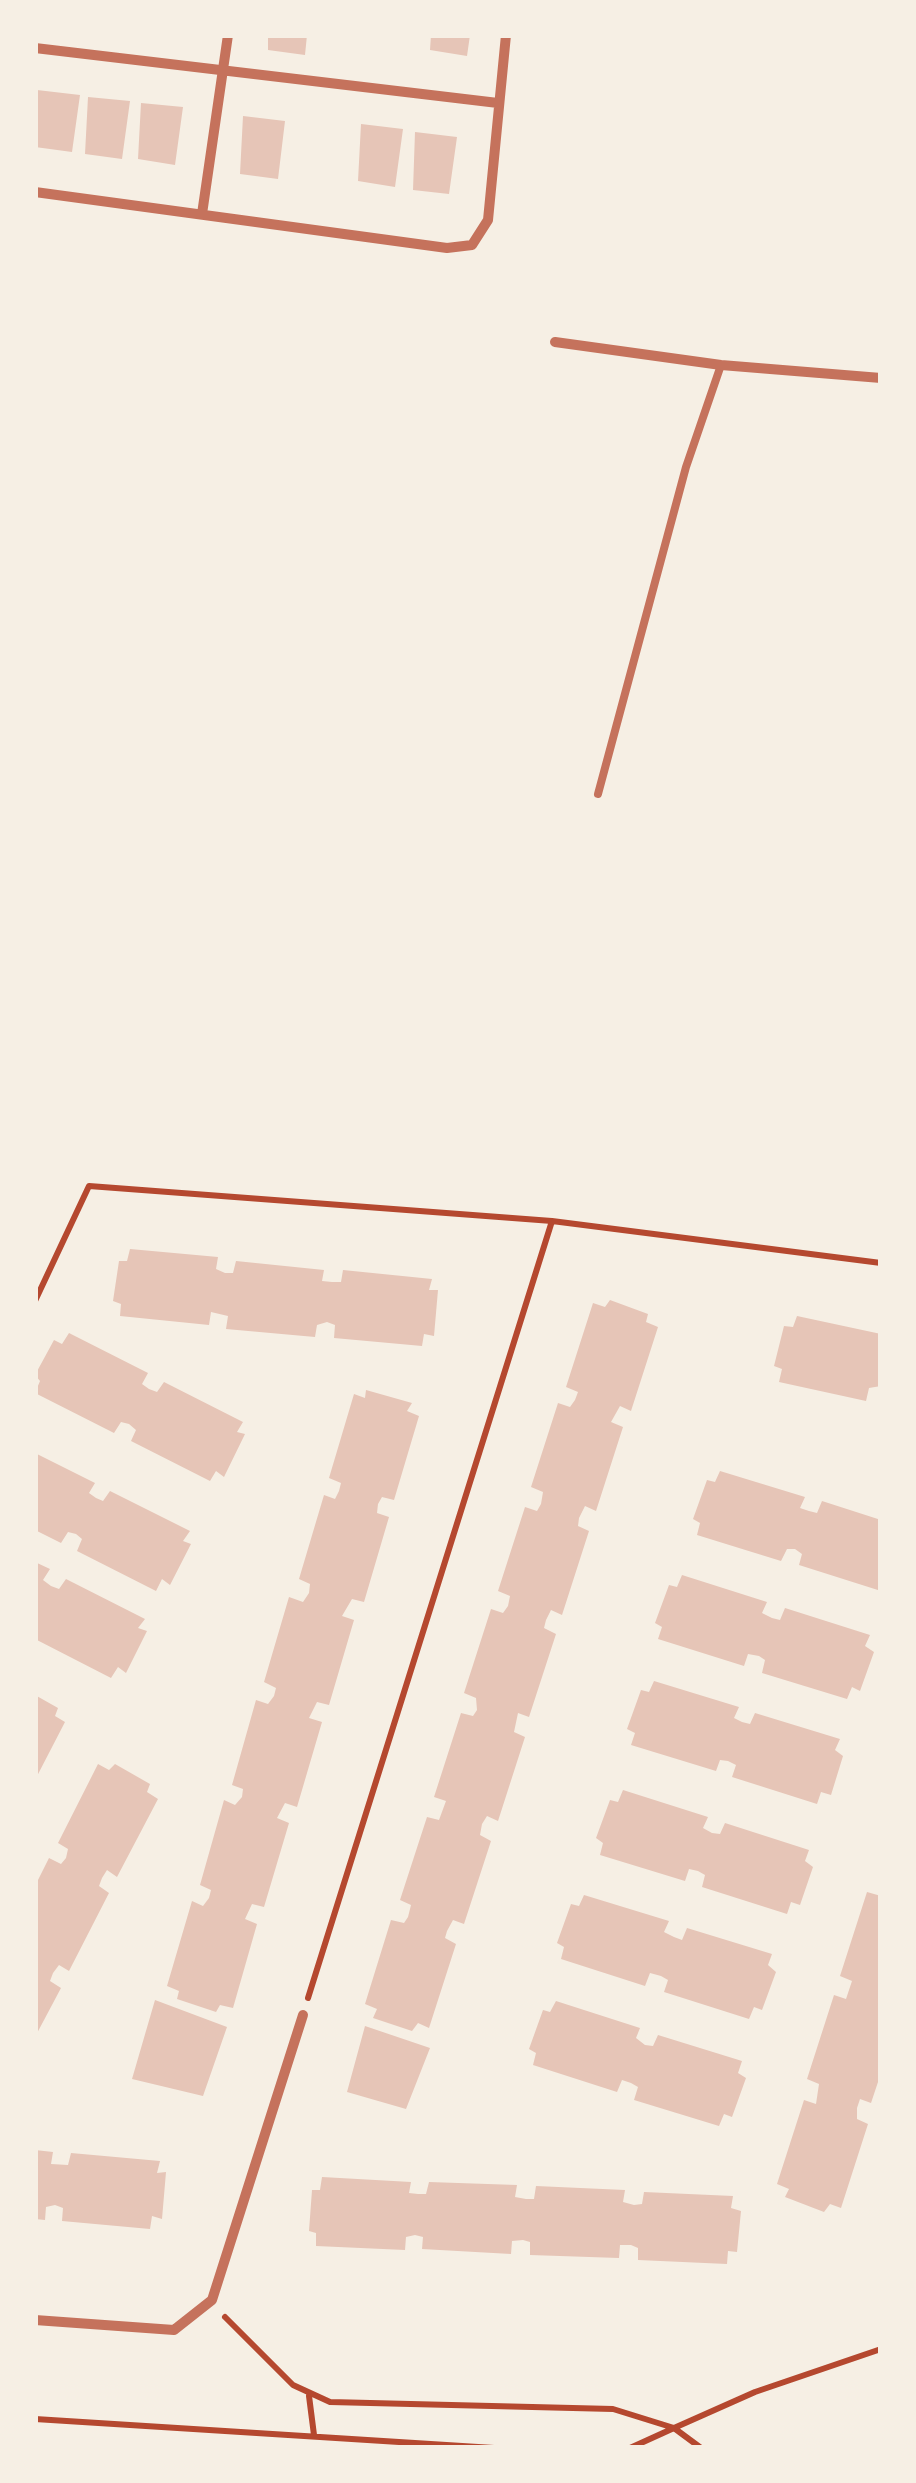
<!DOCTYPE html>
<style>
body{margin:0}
#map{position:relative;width:916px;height:2483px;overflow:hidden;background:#f6efe4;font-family:"Asap Condensed",sans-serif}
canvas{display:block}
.frame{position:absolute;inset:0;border:38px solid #f6efe4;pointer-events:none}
</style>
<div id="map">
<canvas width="916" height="2483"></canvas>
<div class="frame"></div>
</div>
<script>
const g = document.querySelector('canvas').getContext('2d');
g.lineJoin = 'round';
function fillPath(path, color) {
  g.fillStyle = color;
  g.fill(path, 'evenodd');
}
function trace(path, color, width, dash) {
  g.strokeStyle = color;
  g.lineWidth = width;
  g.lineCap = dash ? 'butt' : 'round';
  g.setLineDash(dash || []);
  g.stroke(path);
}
const building = new Path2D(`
 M268 35H307L305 55 268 50Z
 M431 35H470L467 56 430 50Z
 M37 90 80 95 72 152 35 147Z
 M88 97 130 101 122 159 85 154Z
 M141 103 183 107 175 165 138 159Z
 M243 116 285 121 278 179 240 174Z
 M361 124 403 129 395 187 358 181Z
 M415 132 457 137 449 194 413 190Z
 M130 1249 218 1257 216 1269 225 1273H233L236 1261 324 1270 322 1281 332 1282H341L343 1270 432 1279 429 1290H438L434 1336 424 1334 422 1346 334 1338 335 1325 327 1322 317 1325 315 1337 226 1329 228 1316 211 1312 209 1325 120 1316 121 1304 113 1301 119 1261H127Z
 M610 1300 648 1314 646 1322 658 1327 631 1411 620 1406 611 1422 623 1427 596 1511 585 1506 579 1518 578 1526 589 1531 562 1615 551 1610 546 1620 544 1628 556 1634 529 1717 518 1713 514 1732 525 1737 498 1821 487 1816 482 1824 480 1835 491 1841 464 1924 453 1920 447 1931 445 1938 456 1944 429 2028 418 2023 412 2031 373 2018 377 2009 365 2004 391 1920 404 1923 408 1917 411 1905 400 1900 427 1817 439 1820 446 1801 434 1797 461 1713 473 1716 477 1710 476 1698 464 1693 491 1609 503 1613 508 1606 510 1596 498 1591 525 1507 537 1511 541 1504 543 1492 531 1487 558 1403 570 1407 575 1400 578 1392 566 1387 593 1303 605 1307Z
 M797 1316 881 1334V1386L869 1388 866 1401 779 1382 782 1369 774 1366 784 1326 793 1327Z
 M69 1333 148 1373 142 1384 149 1389 157 1392 164 1382 243 1422 237 1432 245 1434 224 1477 216 1471 210 1481 131 1441 136 1430 129 1424 121 1422 114 1433 35 1393 40 1381 35 1375 54 1340 62 1344Z
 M366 1390 412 1403 407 1411 419 1416 394 1500 382 1497 378 1504 377 1513 389 1517 364 1602 352 1599 342 1616 354 1620 329 1705 317 1702 309 1718 322 1722 297 1807 285 1803 277 1818 289 1823 264 1907 252 1904 245 1919 257 1924 233 2008 220 2005 216 2012 177 1999 179 1991 167 1986 192 1901 203 1906 209 1898 211 1890 200 1885 224 1800 235 1805 242 1797 243 1789 232 1785 256 1700 268 1704 274 1696 276 1688 264 1682 289 1597 303 1602 309 1593 310 1584 299 1579 324 1495 335 1499 339 1491 341 1483 329 1478 354 1394 365 1398Z
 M35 1453 95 1483 89 1493 96 1498 103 1501 110 1491 190 1531 183 1541 191 1544 170 1585 162 1579 156 1591 77 1551 82 1539 76 1534 68 1532 61 1543 35 1530Z
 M720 1471 805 1497 800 1508 809 1511 817 1513 822 1501 881 1520V1591L799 1565 802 1554 795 1549H787L781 1561 697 1535 700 1523 693 1519 707 1480 715 1482Z
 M35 1562 50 1569 43 1580 51 1586 59 1589 66 1579 145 1619 138 1628 147 1631 126 1673 118 1667 111 1678 35 1639Z
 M682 1575 767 1602 762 1613 772 1618 780 1620 785 1608 870 1635 865 1646 874 1652 860 1691 852 1687 847 1699 762 1673 765 1660 759 1656 748 1654 744 1666 658 1639 662 1627 655 1623 669 1585 677 1587Z
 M654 1681 739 1707 734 1718 742 1722 750 1724 755 1713 840 1739 835 1750 843 1756 831 1795 821 1792 817 1804 732 1777 736 1765 728 1761 720 1760 716 1771 631 1745 635 1733 627 1729 641 1690 649 1692Z
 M35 1695 58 1708 55 1716 65 1722 35 1780Z
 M98 1764 109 1770 115 1764 150 1784 147 1792 158 1799 117 1877 107 1870 102 1878 99 1886 109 1893 69 1971 59 1965 53 1973 50 1981 61 1988 35 2037V1886L49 1858 61 1864 66 1858 68 1849 58 1843Z
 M623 1790 708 1817 703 1828 712 1833 720 1834 725 1823 809 1850 805 1861 813 1867 800 1905 791 1902 787 1914 702 1887 705 1875 698 1871 689 1869 685 1881 600 1855 603 1843 596 1838 610 1800 618 1802Z
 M867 1892 881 1896V2073L871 2103 860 2099 857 2108V2119L868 2124 841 2208 830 2204 824 2212 785 2197 789 2189 777 2184 804 2100 816 2104 819 2084 807 2079 834 1995 846 1999 852 1981 840 1976Z
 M584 1895 669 1921 664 1932 674 1937 682 1940 687 1928 772 1954 768 1965 776 1972 762 2010 754 2007 749 2019 664 1992 668 1980 661 1976 650 1973 645 1986 561 1959 564 1947 557 1943 571 1904 579 1906Z
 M155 2000 227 2027 203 2096 132 2079Z
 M556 2001 640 2028 636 2038 645 2045 653 2046 658 2035 742 2061 738 2073 746 2078 732 2117 724 2114 719 2126 634 2100 638 2087 631 2083 622 2080 617 2092 533 2065 536 2053 529 2049 543 2010 550 2012Z
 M365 2026 430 2048 406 2109 347 2092Z
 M35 2150 53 2152 51 2164 68 2165 71 2153 160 2161 157 2173 166 2172 162 2219 152 2216 150 2229 62 2221 63 2208 55 2205 46 2207 45 2220 35 2219Z
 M322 2177 411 2182 409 2193 418 2194H426L429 2182 517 2185 515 2197 526 2199H534L536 2186 625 2190 623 2202 634 2205 642 2204 644 2192 733 2196 731 2208 741 2211 737 2252 728 2251 727 2264 638 2260V2248L631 2245H620L619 2258 530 2255V2242L523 2240 512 2241 511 2254 422 2249 423 2237 415 2235 406 2237 405 2250 316 2246V2233L309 2231 312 2190H320Z`);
const path = new Path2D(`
 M35 1301 89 1186 552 1221 881 1263
 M308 1998 552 1221
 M225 2317 293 2385 330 2402 613 2409 674 2428 755 2392 881 2349
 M309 2396 314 2435
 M35 2419 494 2448
 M630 2448 674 2428 701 2448`);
const service = new Path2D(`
 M598 794 686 467 721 365`);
const minor = new Path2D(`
 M35 48 498 103
 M35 192 447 248 472 245 488 220 506 35
 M202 214 228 35
 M555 342 721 365 881 378
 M35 2320 174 2330 212 2300 303 2015`);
fillPath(building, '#e6c5b7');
trace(path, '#b5482f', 6);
trace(service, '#c5725c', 8);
trace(minor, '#c5725c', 10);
</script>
